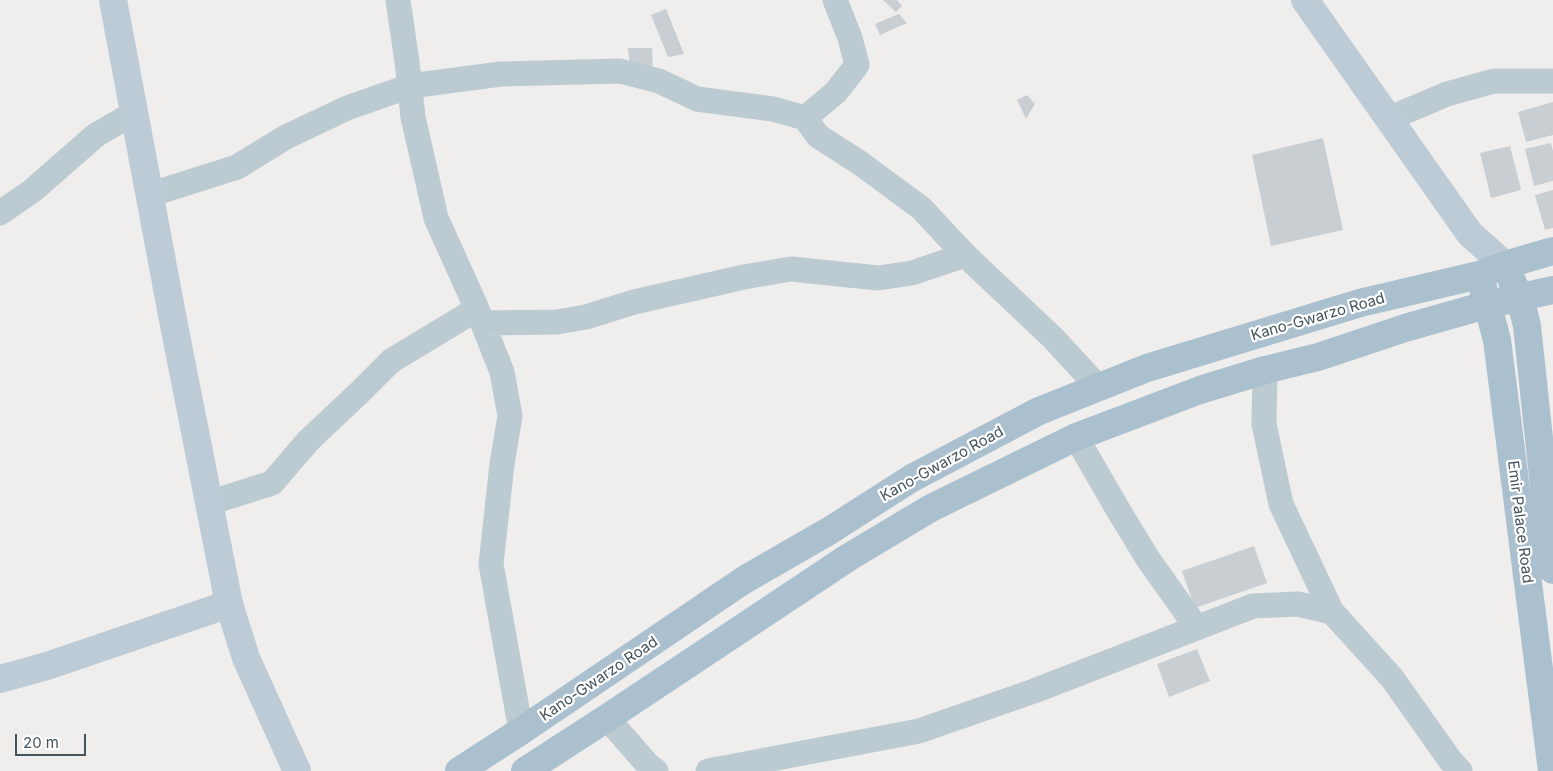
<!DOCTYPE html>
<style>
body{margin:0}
#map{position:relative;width:1553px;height:771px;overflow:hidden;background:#f0eded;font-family:Inter,sans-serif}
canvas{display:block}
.scale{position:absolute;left:15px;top:734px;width:71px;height:22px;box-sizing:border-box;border:2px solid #44535c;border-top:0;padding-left:6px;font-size:15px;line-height:18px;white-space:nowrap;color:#44535c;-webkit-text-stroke:4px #fff;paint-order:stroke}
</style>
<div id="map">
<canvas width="1553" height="771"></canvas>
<div class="scale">20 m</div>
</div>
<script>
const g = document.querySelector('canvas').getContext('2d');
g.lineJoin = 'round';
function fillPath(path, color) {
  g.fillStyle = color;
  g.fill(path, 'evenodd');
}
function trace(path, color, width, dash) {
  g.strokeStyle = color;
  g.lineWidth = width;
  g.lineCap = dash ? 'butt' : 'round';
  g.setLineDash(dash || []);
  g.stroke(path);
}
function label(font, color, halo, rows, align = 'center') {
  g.font = font + ' Inter,sans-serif';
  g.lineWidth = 4.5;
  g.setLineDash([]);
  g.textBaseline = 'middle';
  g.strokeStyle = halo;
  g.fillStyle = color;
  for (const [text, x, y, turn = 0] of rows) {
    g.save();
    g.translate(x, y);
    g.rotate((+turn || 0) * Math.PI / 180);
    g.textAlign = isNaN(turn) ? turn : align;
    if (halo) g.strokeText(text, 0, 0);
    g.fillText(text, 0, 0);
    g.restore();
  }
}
const building = new Path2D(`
 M883 0H897L902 6 896 12Z
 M666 9 684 54 668 57 651 15Z
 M899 14 907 23 880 35 875 24Z
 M628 48H652L653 71 630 67Z
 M1027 95 1035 104 1026 119 1017 100Z
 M1553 102V135L1526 142 1518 112Z
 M1323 138 1343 230 1271 246 1252 155Z
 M1551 143 1553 151V181L1534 186 1525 149Z
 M1510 146 1521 190 1491 198 1480 153Z
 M1553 190V228L1545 230 1535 195Z
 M1254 546 1267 583 1195 608 1182 571Z
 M1197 649 1210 681 1169 697 1157 664Z`);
const street = new Path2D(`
 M398 0 407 62 413 117 436 218 477 309 502 372 510 416 502 464 491 564 521 731
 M805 118 836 92 857 65 850 38 835 0
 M1388 119 1447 94 1494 81H1553
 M149 195 237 167 286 137 347 108 410 86 501 74 620 71 659 81 697 99 773 109 805 118 818 136 860 163 921 208 965 255 1053 338 1099 388
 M0 213 32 191 96 135 134 113
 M483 323 557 322 586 317 634 302 744 277 791 269 878 278 912 273 965 255
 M1265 370 1264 424 1281 504 1332 612
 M1076 437 1120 513 1148 559 1197 628
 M209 503 272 483 308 441 359 393 391 361 477 309
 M607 718 648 765 656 771
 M708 771 919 731 1034 691 1253 606 1298 604 1332 612 1392 678 1450 760 1460 771`);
const secondary = new Path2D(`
 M113 0 173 320 229 604 246 658 297 771
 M1305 0 1470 234 1505 265
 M0 679 47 666 229 604`);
const primary = new Path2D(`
 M1512 281 1520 298 1527 326 1553 570
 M1483 288 1497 340 1552 771
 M459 771 521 731 744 580 829 531 912 478 1039 411 1147 368 1360 303 1479 275 1505 265 1553 251
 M525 771 607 718 849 557 931 508 1076 437 1200 390 1265 370 1318 357 1405 328 1486 305 1553 290`);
const streetNames = [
 ["Kano-Gwarzo Road",1318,317,-16],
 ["Kano-Gwarzo Road",942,464,-29],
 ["Emir Palace Road",1520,522,83],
 ["Kano-Gwarzo Road",599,679,-34]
];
fillPath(building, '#c9ced3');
trace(street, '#bccad1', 25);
trace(secondary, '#bccbd6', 28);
trace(primary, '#aac0cf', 28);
label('15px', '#44535c', '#fff', streetNames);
</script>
